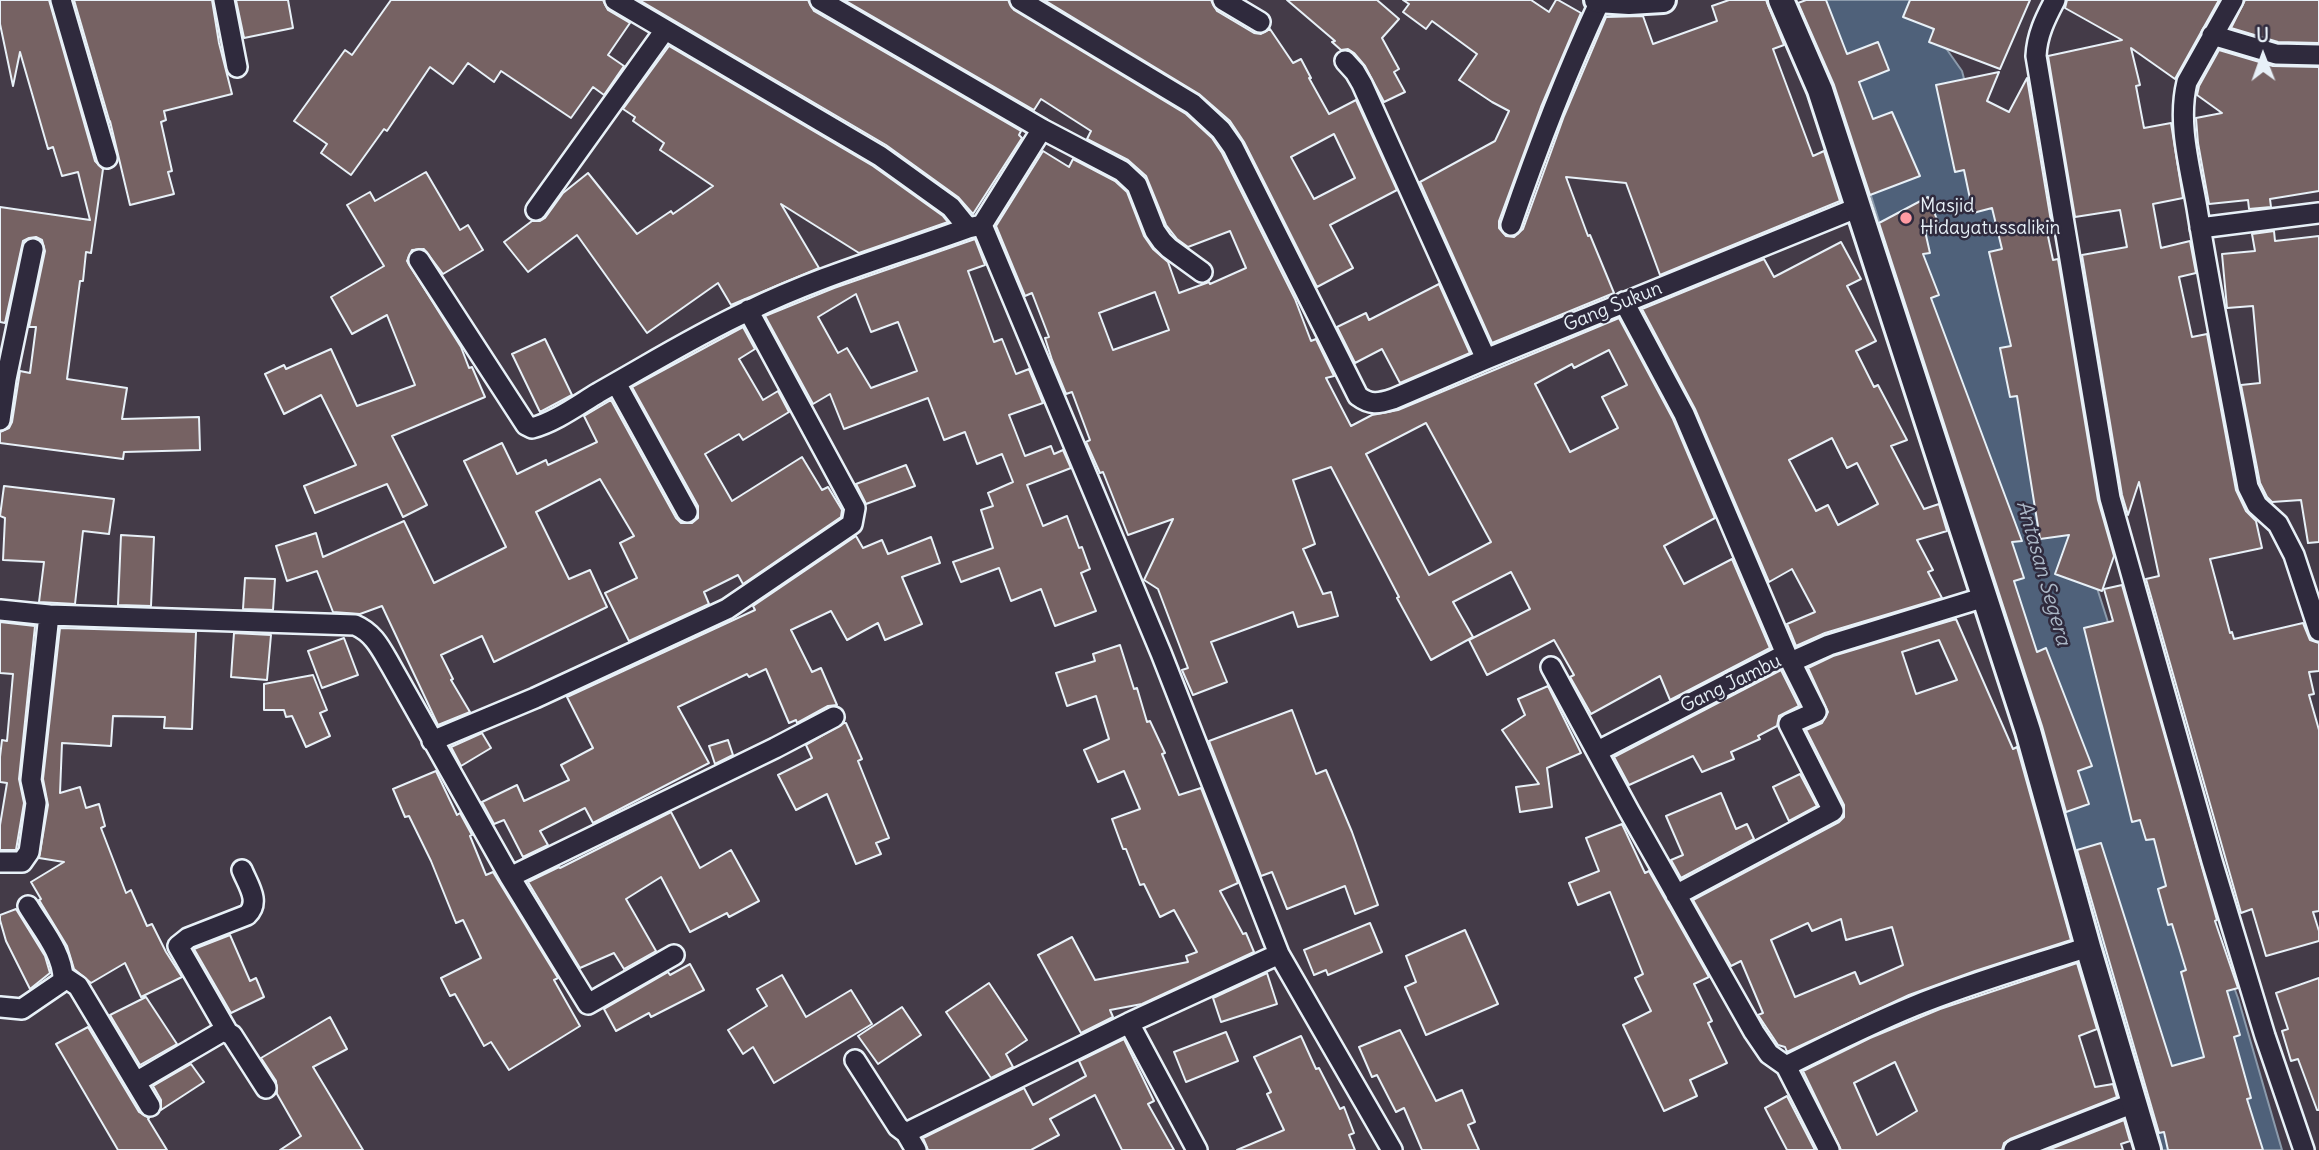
<!DOCTYPE html>
<style>
body{margin:0}
#map{position:relative;width:2319px;height:1150px;overflow:hidden;background:#443b48;font-family:Delius,sans-serif}
canvas{display:block}
.north{position:absolute;left:2228px;top:21px;width:70px;height:70px;-webkit-text-stroke:5px #2f2a3d;paint-order:stroke;rotate:359deg;font-size:19px;font-weight:700;line-height:28px;text-align:center;color:#e8f1f8}
.north::after{content:'';display:block;margin:auto;width:24px;height:32px;background:#e8f1f8;clip-path:polygon(50% 0,100% 100%,50% 72%,0 100%)}
</style>
<div id="map">
<canvas width="2319" height="1150"></canvas>
<div class="north">U</div>
</div>
<script>
const g = document.querySelector('canvas').getContext('2d');
g.lineJoin = 'round';
function fillPath(path, color) {
  g.fillStyle = color;
  g.fill(path, 'evenodd');
}
function trace(path, color, width, dash) {
  g.strokeStyle = color;
  g.lineWidth = width;
  g.lineCap = dash ? 'butt' : 'round';
  g.setLineDash(dash || []);
  g.stroke(path);
}
function label(font, color, halo, rows, align = 'center') {
  g.font = font + ' Delius,sans-serif';
  g.lineWidth = 5;
  g.setLineDash([]);
  g.textBaseline = 'middle';
  g.strokeStyle = halo;
  g.fillStyle = color;
  for (const [text, x, y, turn = 0] of rows) {
    g.save();
    g.translate(x, y);
    g.rotate((+turn || 0) * Math.PI / 180);
    g.textAlign = isNaN(turn) ? turn : align;
    if (halo) g.strokeText(text, 0, 0);
    g.fillText(text, 0, 0);
    g.restore();
  }
}
const water = new Path2D(`
 M1805 0H1912L1962 71 2097 588 2172 821 2238 998 2282 1150H2161L1898 282 1815 17Z`);
const building = new Path2D(`
 M0 0H49L95 161 103 169 91 253 86 252 83 281H80L67 379 127 388 122 419 199 417 200 450 124 452 123 459 0 443V432L9 428 12 422 20 371 30 373 36 327H29L45 251 42 240 36 237 29 238 23 241 5 323 0 322V207L90 220 78 172 62 176 53 147 48 149 20 52 13 86 0 24Z
 M74 0H212L219 43 232 94 164 111 166 120 161 122 172 171 168 172 174 194 130 205 110 121V123Z
 M236 0H288L293 28 244 38Z
 M391 0H603L608 10 630 23 608 55 624 66 604 95 593 87 571 118 501 71 494 82 468 63 453 84 430 67 387 131 384 129 351 175 321 153 327 144 294 121 345 50 352 55Z
 M639 0H808L814 11 1021 131 1019 135 1022 138 973 214 958 197 886 145Z
 M844 0H1008L1014 10 1186 114 1212 138 1222 153 1295 299 1311 341 1316 339 1334 376 1326 378 1351 426 1372 415 1398 410 1619 318 1673 419 1715 518 1664 546 1684 584 1732 559 1770 648 1670 700 1660 676 1591 714 1570 677 1574 675 1554 640 1487 675 1469 640 1530 609 1511 572 1453 602 1473 637 1431 660 1397 598 1399 597 1331 467 1293 480 1315 544 1303 549 1323 594 1331 592 1338 616 1298 627 1293 612 1211 642 1227 682 1193 695 1182 670 1188 668 1158 589 1144 580 1173 519 1128 535 1103 472 1100 473 1086 442 1090 440 1072 392 1066 394 1052 360 1045 338 1049 337 1032 293 1025 296 996 226 1043 151 1069 167 1073 159 1115 181 1127 192 1144 236 1153 249 1168 262 1179 293 1209 282 1210 284 1246 268 1230 231 1188 247 1177 239 1166 225 1146 176 1128 160 1087 139 1091 131 1041 99 1034 110ZM1155 292 1169 330 1113 350 1099 313ZM1609 350 1627 385 1602 397 1618 428 1570 452 1535 384 1572 364 1574 368ZM1426 423 1491 542 1429 575 1366 454Z
 M1044 0H1211L1217 11 1254 33 1261 34 1270 29 1293 63 1301 59 1311 78H1309L1329 114 1356 100 1397 190 1330 225 1353 268 1317 287 1244 142 1230 121 1199 94ZM1334 134 1355 178 1314 199 1291 157Z
 M1287 0H1377L1399 19 1382 38 1399 69 1394 72 1405 92 1384 102 1365 66 1354 53 1348 49 1341 50 1332 42 1335 41Z
 M1403 0H1531L1549 12 1556 0H1558L1581 13 1541 107 1499 221V228L1506 236 1514 237 1523 229 1564 116 1606 17 1643 16 1653 44 1717 21 1712 6 1729 0H1766L1784 45 1773 49 1813 156 1824 151 1840 201 1660 275 1626 183 1566 177 1588 236 1590 235 1614 293 1492 343 1420 182 1495 141 1509 111 1492 102 1459 80 1477 54 1432 21 1426 29 1403 12 1409 4Z
 M1806 0H1826L1847 54 1878 42 1889 70 1859 82 1873 119 1892 112 1920 176 1870 195 1834 85 1798 3Z
 M1910 0H2030L2000 69 1929 42 1934 29 1903 17Z
 M2067 0H2219L2175 79 2131 48 2140 85 2136 86 2144 128 2171 123 2183 198 2153 204 2161 248 2190 241 2196 273 2179 277 2192 337 2207 334 2236 490 2246 511 2256 521 2262 548 2210 559 2230 633 2232 632 2234 639 2303 623 2310 640 2319 643V671L2309 672 2314 694 2309 695 2319 730V911L2313 912 2319 931V941L2266 956 2252 909 2241 913 2146 579 2159 576 2139 482 2128 515 2122 495 2082 255 2127 247 2120 210 2075 217 2048 56 2122 40 2065 8Z
 M2245 0H2319V43L2278 42 2231 28Z
 M669 46 873 166 943 216 948 222 859 253 781 204 819 268 731 305 718 283 647 333 577 235 528 272 504 242 532 221H540L545 218 563 193 588 173 637 234 671 211 673 214 713 186 660 150 664 143 633 121 635 117 623 109Z
 M2219 50 2273 66 2319 67V191L2270 199 2271 207 2249 209 2248 200 2209 204 2198 143 2196 118 2222 113 2197 95 2199 86Z
 M1999 72 1987 101 2009 112 2027 78 2051 221 2045 222 2053 260 2058 259 2098 500 2114 556 2102 591 2055 574 2069 535 2040 539 2017 396 2010 397 2000 348 2011 346 1989 252 2002 249 1992 208 1973 213 1964 170 1955 172 1936 85Z
 M426 172 460 230 468 225 483 250 443 274 424 249 412 250 407 261 461 347 469 368 472 367 485 397 392 436 427 505 403 517 387 484 315 513 304 486 356 465 321 395 284 414 265 374 284 365 286 369 331 349 357 406 415 385 387 315 352 334 331 297 384 266 347 205 370 192 375 201Z
 M1928 197 1940 227 1925 231 1930 253 1923 254 1939 295 1931 298 2022 541 2012 542 2024 578 2014 581 2037 652 2046 648 2092 766 2078 771 2089 804 2066 812 2042 726 1879 223Z
 M2274 231 2275 241 2319 236V542L2308 543 2301 500 2272 502 2267 497 2260 483 2241 385 2260 383 2253 306 2227 308 2222 254 2255 251 2252 234Z
 M975 239 985 265 968 271 994 342 1002 339 1016 374 1029 369 1043 403 1009 415 1025 456 1051 446 1054 454 1063 450 1071 468 1027 485 1043 526 1067 516 1079 548 1082 547 1090 569 1081 573 1096 611 1055 626 1041 589 1011 601 999 568 961 582 953 562 993 548 981 510 993 506 988 493 1013 482 1002 454 977 464 965 432 944 440 928 398 844 429 830 394 813 404 765 316 834 288ZM856 294 871 332 898 322 917 371 871 388 847 348 838 353 818 317Z
 M1841 242 1861 279 1847 286 1876 341 1856 351 1874 387 1878 385 1907 440 1891 446 1924 509 1939 504 1947 531 1917 540 1933 570 1928 572 1942 598 1825 633 1796 646 1787 624 1815 612 1792 569 1769 582 1695 409 1642 309 1764 259 1774 277ZM1832 438 1847 468 1857 463 1878 504 1838 525 1828 505 1816 511 1789 460Z
 M1439 284 1470 353 1400 383 1382 349 1355 363 1337 327 1366 313 1369 320Z
 M743 327 755 349 739 359 763 400 778 391 789 412 743 440 739 434 705 454 732 501 802 457 822 490 828 487 842 510 841 517 743 584 738 575 704 592 709 604 629 641 605 593 637 578 620 543 634 536 600 479 536 512 569 579 590 570 607 607 494 662 482 636 441 655 453 679 451 680 470 712 438 725 382 606 360 614 333 612 317 571 287 581 276 546 316 533 323 557 404 521 434 583 506 547 464 461 502 443 517 474 546 460 548 465 597 442 584 416 611 400 676 518 681 523H692L698 518V506L632 387Z
 M545 339 572 395 540 412 512 354Z
 M906 465 915 486 866 504 856 484Z
 M4 486 114 499 109 534 83 531 75 604 39 602 44 562 3 560 5 518 0 516Z
 M121 535 154 537 151 606 118 605Z
 M856 536 863 548 882 540 888 554 931 537 940 563 902 577 922 624 885 640 878 623 847 640 831 611 791 630 812 672 821 668 837 705 828 706 797 723 796 720 789 723 766 669 749 677 747 674 678 707 709 763 593 823 585 808 540 831 548 845 523 857 504 820 494 824 482 802 517 785 524 801 569 780 561 765 593 748 567 697 755 610 753 606Z
 M245 578 275 579 273 610 243 609Z
 M2122 585 2217 920 2215 921 2238 988 2227 991 2240 1035 2234 1037 2251 1098 2247 1099 2263 1150H2168L2164 1132 2159 1133 2077 850 2101 843 2172 1066 2204 1057 2181 972 2186 970 2172 924 2168 925 2158 889 2166 886 2154 839 2146 840 2140 820 2132 822 2084 628 2113 621 2104 589Z
 M1956 619 2013 749 2017 747 2071 940 1975 971 1909 995 1787 1052 1785 1047 1778 1045 1758 1015 1763 1013 1741 961 1731 966 1693 900 1839 822 1844 817V805L1806 730 1822 723 1828 712 1808 668 1833 656ZM1939 640 1957 680 1916 694 1902 652ZM1841 919 1846 940 1892 927 1903 965 1860 984 1855 972 1795 997 1771 940 1808 923 1812 931Z
 M0 622 35 626 19 779 24 803 16 850H0V825L7 783 0 782V757L2 740 7 741 13 674 0 673Z
 M60 628 196 632 192 729 164 728 165 717 113 716 111 746 62 743 60 793 80 787 86 808 99 804 105 826 101 828 126 893 131 890 147 926 152 924 166 952 182 977 141 997 125 963 91 983 74 969 67 946 39 900 41 899 31 882 64 862 39 858 48 805 43 779Z
 M234 633 271 635 267 680 231 677Z
 M344 638 358 675 322 688 308 651Z
 M1120 645 1134 689 1137 688 1147 722 1150 721 1165 753 1162 754 1179 795 1201 788 1238 883 1220 891 1243 934 1246 933 1254 952 1142 1004 1110 1010 1113 1017 1081 1033 1038 955 1072 937 1095 980 1188 962 1186 956 1197 952 1174 910 1160 917 1144 884 1140 885 1126 849H1123L1112 819 1140 809 1124 771 1098 782 1084 750 1109 739 1096 696 1067 706 1056 673 1095 661 1093 654Z
 M1781 670 1799 706 1779 716 1777 726 1758 736 1760 739 1731 752 1734 759 1702 772 1693 756 1629 785 1614 757Z
 M313 675 327 710 320 713 330 736 306 747 292 716 286 717 284 710H264V684Z
 M1548 686 1581 753 1547 768 1552 807 1520 812 1516 787 1539 784 1502 730 1525 715 1518 699Z
 M1292 710 1316 774 1326 770 1352 832 1378 905 1355 914 1345 886 1287 909 1272 872 1261 876 1209 741Z
 M844 723H846L862 759 858 761 889 838 876 843 881 854 856 864 827 794 796 810 778 775 812 758 806 745Z
 M482 733 491 748 461 766 451 747Z
 M728 740 733 755 715 764 709 746Z
 M436 771 457 815 460 813 472 835 470 836 486 875 493 872 558 978 554 980 580 1026 509 1070 491 1042 484 1046 455 994 450 996 441 978 481 958 463 920 456 923 431 861 409 816 405 817 393 789Z
 M1800 774 1817 806 1789 821 1773 787Z
 M1721 793 1736 829 1747 824 1754 839 1681 878 1671 860 1683 855 1666 816Z
 M671 812 700 868 731 850 759 901 729 917 727 913 690 932 661 877 626 899 656 951 624 969 614 953 580 968 528 882 559 867 560 868Z
 M1622 824 1645 873 1649 871 1709 977 1694 984 1712 1021 1708 1023 1727 1063 1690 1080 1697 1096 1664 1111 1623 1025 1651 1011 1635 978 1643 974 1610 892 1578 905 1569 883 1599 871 1586 838Z
 M16 909 45 956 50 973 30 989 6 941 0 920V915Z
 M1370 923 1382 952 1328 975 1326 970 1314 975 1304 950Z
 M1465 930 1498 1004 1426 1035 1405 987 1416 982 1406 956Z
 M230 935 250 981 256 978 264 997 231 1013 194 949Z
 M2077 963 2097 1029 2079 1036 2095 1087 2113 1084 2117 1097 2010 1139 2004 1143 2002 1150H1841L1803 1071 1870 1038 1940 1009ZM1895 1062 1917 1111 1877 1135 1854 1083Z
 M690 964 704 990 651 1017 649 1013 616 1031 604 1009 668 972 670 975Z
 M1267 973 1277 1004 1221 1022 1213 998Z
 M782 975 806 1017 851 990 872 1024 774 1083 753 1047 743 1054 728 1030 767 1006 757 989Z
 M2319 978V1110H2317L2298 1059 2291 1061 2282 1031 2288 1029 2276 993Z
 M989 983 1027 1040 1006 1054 1013 1067 991 1078 946 1012Z
 M146 997 177 1044 140 1065 110 1015Z
 M902 1007 921 1035 878 1064 858 1036Z
 M330 1017 347 1049 313 1067 363 1150H280L301 1136 277 1094 276 1081 261 1058Z
 M88 1027 139 1112 149 1118 148 1119 167 1150H118L56 1044Z
 M1400 1030 1436 1101 1462 1090 1475 1122 1468 1125 1479 1150H1422L1404 1108 1396 1112 1377 1075 1372 1077 1359 1047Z
 M1226 1032 1238 1061 1186 1082 1174 1052Z
 M1301 1036 1316 1069 1319 1068 1340 1109 1344 1107 1354 1133 1349 1135 1355 1150H1237L1284 1130 1267 1094 1271 1092 1254 1057Z
 M1124 1039 1154 1101 1148 1104 1174 1150H1122L1095 1095 1050 1119 1059 1135 1031 1150H928L923 1138 1024 1088 1033 1105 1086 1076 1079 1061Z
 M191 1064 204 1082 161 1110V1100L153 1086Z
 M1787 1096 1815 1150H1787L1765 1108Z
 M2124 1120 2130 1141 2121 1144 2123 1150H2048Z`);
const minor = new Path2D(`
 M61 0 107 158
 M224 0 237 67
 M615 0 880 156 951 207 968 228
 M820 0 1042 129 1122 171 1137 185 1155 231 1162 241 1169 248 1202 272
 M1020 0 1193 104 1221 130 1233 147 1358 396C1370 405 1378 404 1393 399L1486 359 1859 207
 M1223 0 1260 22
 M2055 0C2045 19 2037 35 2036 56L2110 498 2212 861 2265 1036 2304 1150
 M2233 0 2187 82C2177 123 2190 167 2197 208 2212 302 2231 394 2248 487L2257 505 2278 524 2294 555 2319 631
 M2212 35 2276 54 2319 55
 M1345 61 1355 72 1362 84 1486 359
 M536 210 665 30
 M982 225 1042 129
 M1511 225C1537 149 1566 74 1600 1
 M2200 228 2319 213
 M419 260 526 425 532 428C555 422 578 405 598 393 648 365 696 335 748 311 819 276 894 255 968 228L982 225 1161 653 1279 954 1392 1150
 M1624 302 1684 414 1786 654
 M616 383 687 512
 M0 420 6 379 33 249
 M0 610 49 615 355 625C374 633 381 649 391 666L510 877 775 748 834 717
 M1551 667 1629 811 1754 1032 1769 1054 1786 1066 1829 1150
 M432 741 535 698 727 609 852 524 855 508 748 310
 M1598 751 1786 654 1791 662 1829 645 1985 597
 M0 862H22L29 852 36 803 31 780 49 615
 M510 877 588 1004 674 955
 M1676 895 1833 811 1789 724 1816 712 1791 662
 M63 976 78 986 150 1106
 M0 1007 22 1009 63 981C64 954 41 928 28 906
 M1129 1023 1197 1150
 M227 1031 178 946 188 938 247 915C261 902 248 885 242 870
 M855 1060 898 1127 906 1133 1129 1023 1279 954
 M1786 1066C1828 1045 1870 1024 1914 1006 1970 983 2030 966 2088 947
 M136 1082 223 1031 232 1035 266 1088
 M906 1133 916 1150
 M2014 1150 2134 1103`);
const tertiary = new Path2D(`
 M1597 0 1629 2 1663 0
 M1781 0 1820 90 2028 731 2088 947 2148 1150`);
const markers = [
 [1906,218,7,"#ff9aa2"]
];
const poiNames = [
 ["Masjid",1920,207],
 ["Hidayatussalikin",1920,229]
];
const streetNames = [
 ["Gang Sukun",1613,307,-22],
 ["Gang Jambu",1731,684,-26]
];
const waterNames = [
 ["Antasan Segera",2043,573,74]
];
fillPath(water, '#4f617a');
trace(water, '#8c9bac', 2);
fillPath(building, '#766263');
trace(building, '#e8f1f8', 2);
trace(minor, '#e8f1f8', 24);
trace(tertiary, '#e8f1f8', 30);
trace(minor, '#2f2a3d', 19);
trace(tertiary, '#2f2a3d', 24);
for (const [x, y, r, color] of markers) {
  const dot = new Path2D();
  dot.arc(x, y, r, 0, 2 * Math.PI);
  g.fillStyle = color;
  g.fill(dot);
  trace(dot, '#2f2a3d', 2.5);
}
label('19px', '#e8f1f8', '#2f2a3d', poiNames, 'left');
label('19px', '#e8f1f8', '#2f2a3d', streetNames);
label('italic 21px', '#abb7c6', '#2f2a3d', waterNames);
</script>
